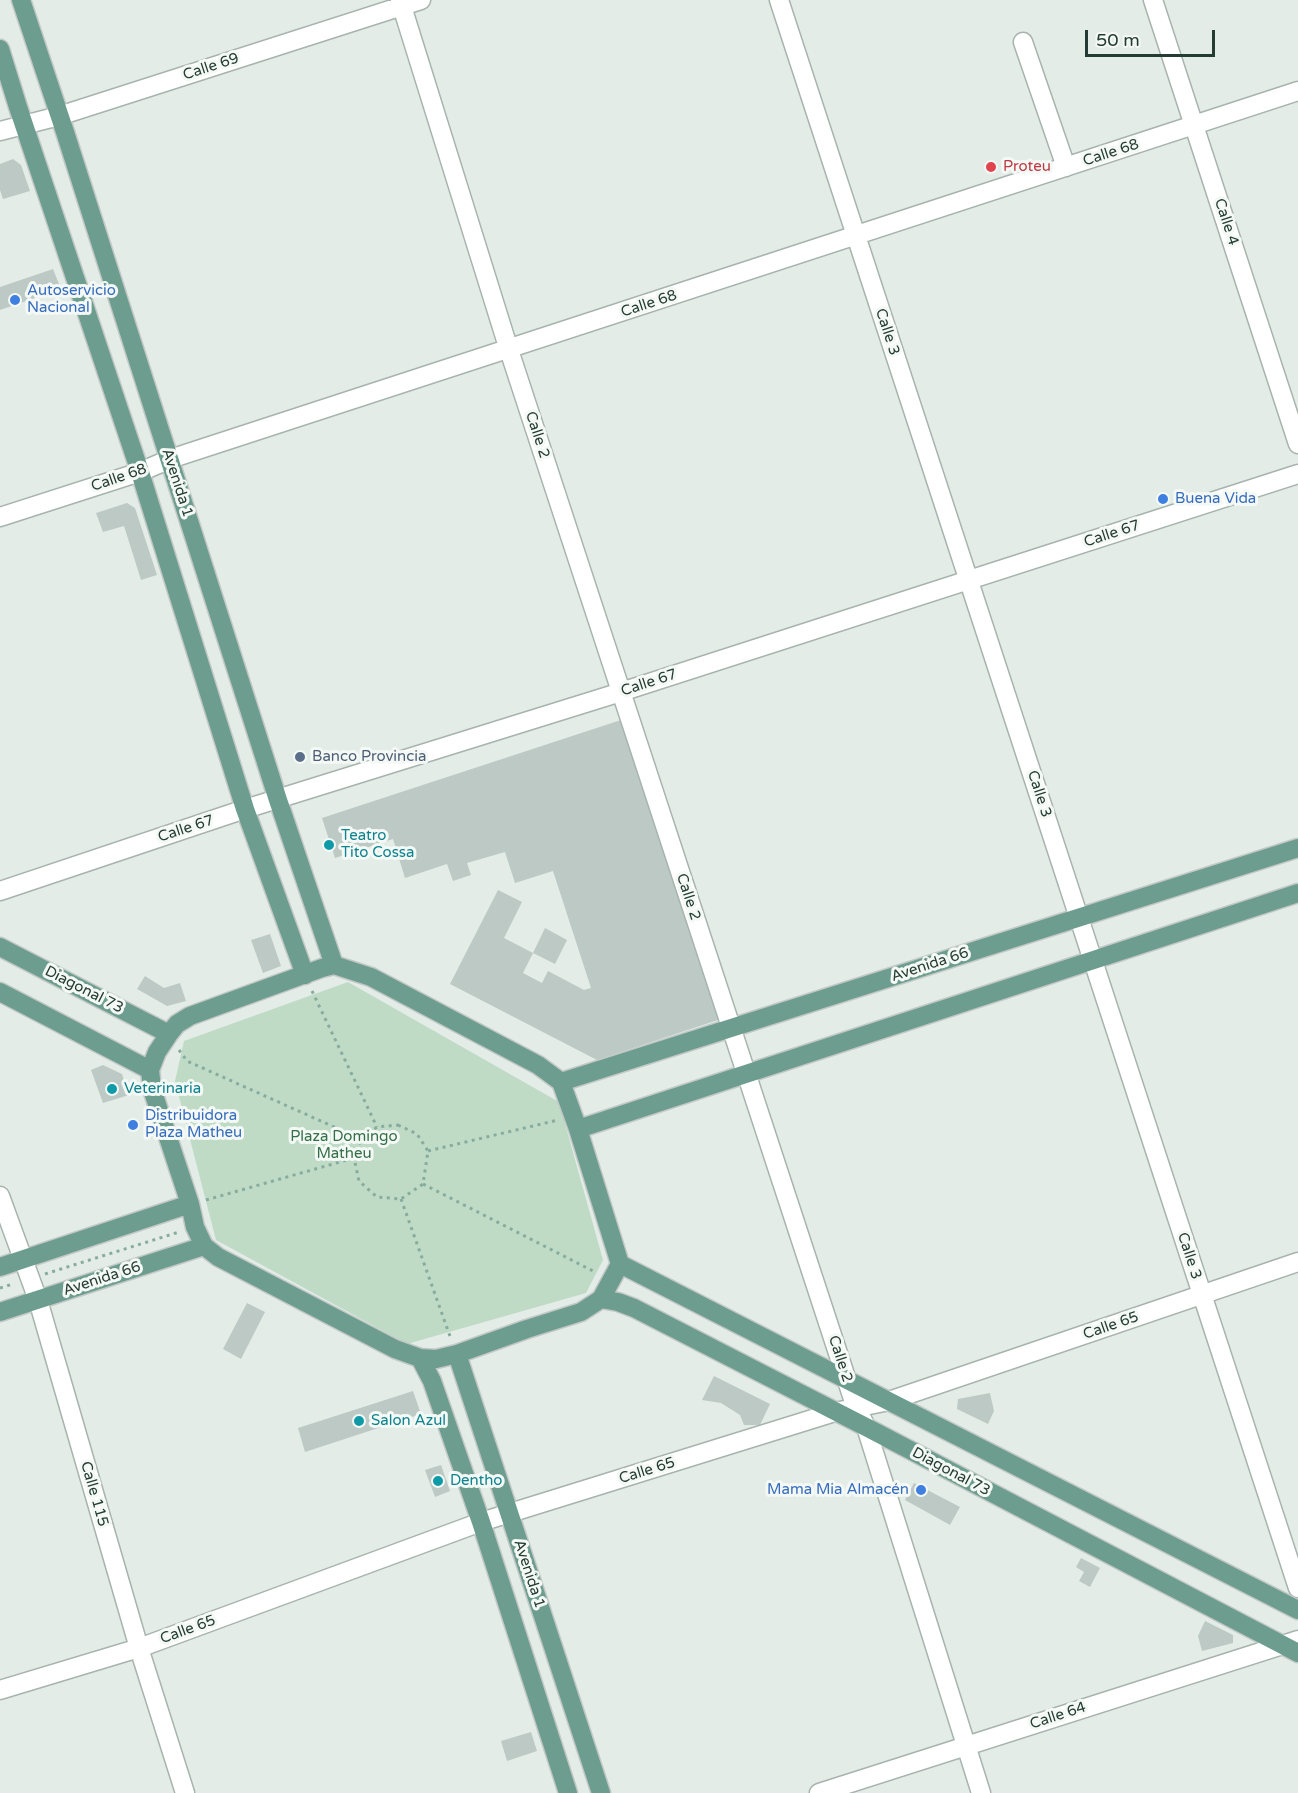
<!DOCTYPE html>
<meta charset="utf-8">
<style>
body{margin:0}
#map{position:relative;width:1298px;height:1793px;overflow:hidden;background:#e4ece8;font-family:"Varela Round",sans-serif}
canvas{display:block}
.scale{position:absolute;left:1085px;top:30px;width:130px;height:27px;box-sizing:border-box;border:3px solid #253c34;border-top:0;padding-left:8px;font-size:18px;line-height:21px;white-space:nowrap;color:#253c34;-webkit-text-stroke:4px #f4f9f6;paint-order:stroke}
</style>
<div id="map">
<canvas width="1298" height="1793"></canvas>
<div class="scale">50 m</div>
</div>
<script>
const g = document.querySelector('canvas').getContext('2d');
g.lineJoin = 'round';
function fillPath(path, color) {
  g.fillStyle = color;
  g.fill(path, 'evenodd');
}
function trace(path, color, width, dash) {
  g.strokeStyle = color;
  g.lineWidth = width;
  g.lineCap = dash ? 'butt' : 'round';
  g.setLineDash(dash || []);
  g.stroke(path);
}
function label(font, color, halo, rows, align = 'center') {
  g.font = font + ' "Varela Round",sans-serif';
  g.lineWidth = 6;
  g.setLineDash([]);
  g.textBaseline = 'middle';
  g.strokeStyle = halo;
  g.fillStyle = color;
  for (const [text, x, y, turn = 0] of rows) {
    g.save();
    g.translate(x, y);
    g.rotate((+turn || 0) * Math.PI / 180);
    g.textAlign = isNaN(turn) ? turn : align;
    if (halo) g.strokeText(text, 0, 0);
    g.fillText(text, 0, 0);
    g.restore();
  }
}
const green = new Path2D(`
 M348 982 559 1102 603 1260 586 1293 407 1344 216 1240 175 1081 184 1041Z`);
const building = new Path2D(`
 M13 159 21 165 30 191 3 199 0 190V164Z
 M53 269 61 289 0 310V287Z
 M127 503 135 508 157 575 141 580 124 526 103 532 96 513Z
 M621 720 721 1019 597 1060 450 984 498 890 522 902 504 938 533 953 523 973 542 983 548 971 584 990 591 988 553 871 515 883 505 852 467 863 471 875 453 881 447 864 405 878 393 839 335 858 322 818Z
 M545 928 567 940 555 964 533 953Z
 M270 934 281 966 263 973 251 940Z
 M145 976 164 988 180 983 186 1001 167 1006 137 989Z
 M103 1065 122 1074 129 1095 103 1103 91 1070Z
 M247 1303 265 1312 241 1359 223 1349Z
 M714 1376 770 1404 760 1425H744L740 1415 721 1403 702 1400Z
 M413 1391 421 1414 305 1452 298 1428Z
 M990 1393 994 1411 988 1424 957 1409 958 1399Z
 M441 1465 450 1491 435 1497 425 1470Z
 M914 1483 960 1507 950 1525 905 1500Z
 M1081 1558 1100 1568 1090 1587 1079 1581 1084 1572 1076 1567Z
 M1205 1621 1233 1635V1643L1202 1651 1198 1636Z
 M531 1732 537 1751 507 1761 501 1741Z`);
const path = new Path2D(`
 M312 991 377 1127
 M179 1050 187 1061 361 1139
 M398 1125 417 1134 428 1151 423 1184 401 1199 377 1197 359 1181 354 1158 361 1139 377 1127Z
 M428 1151 558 1120
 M423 1184 595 1272
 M401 1199 451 1339
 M206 1200 354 1158
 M45 1274 179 1232
 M0 1288 13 1284`);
const minor = new Path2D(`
 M400 0 509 350 854 1402 866 1427 981 1793
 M779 0 1298 1588
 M1153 0 1298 444
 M1023 42 1066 167
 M0 131 59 116 421 0
 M0 517 140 472 170 459 1298 91
 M0 891 245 809 621 692 1298 474
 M0 1196 38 1300 139 1648 185 1793
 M0 1690 139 1648 481 1522 835 1412 889 1401 1298 1262
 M819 1793 1298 1640`);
const major = new Path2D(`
 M21 0 65 132 278 800 334 965
 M0 49 18 107 140 472 245 809 305 975
 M0 947 169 1034
 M334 965 371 977 538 1065 561 1082 578 1129 620 1264 601 1299 581 1312 527 1329 457 1354 436 1359 420 1358 395 1349 218 1257 204 1246 195 1227 190 1204 152 1089 150 1070 157 1052 169 1034 177 1024 190 1016 322 968Z
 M0 992 150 1070
 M561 1082 1298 848
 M578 1129 1298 893
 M620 1264 1298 1610
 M0 1267 190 1204
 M601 1299 618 1302 634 1308 866 1427 1298 1653
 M0 1312 204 1246
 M457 1354 601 1793
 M420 1358 432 1381 481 1522 568 1793`);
const markers = [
 [991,167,6,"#e0444e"],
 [15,300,6,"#3f7fe0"],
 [1163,499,6,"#3f7fe0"],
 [300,757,6,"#5c6f8a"],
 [329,845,6,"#0f9aa8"],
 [112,1089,6,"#0f9aa8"],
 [133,1125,6,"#3f7fe0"],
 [359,1421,6,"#0f9aa8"],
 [438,1481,6,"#0f9aa8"],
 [921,1490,6,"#3f7fe0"]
];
const streetNames = [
 ["Calle 69",211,67,-18],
 ["Calle 68",1111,153,-18],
 ["Calle 4",1226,222,72],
 ["Calle 68",649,304,-18],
 ["Calle 3",887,332,72],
 ["Calle 2",537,435,72],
 ["Calle 68",119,478,-19],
 ["Avenida 1",177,483,72],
 ["Calle 67",1112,534,-18],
 ["Calle 67",649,683,-18],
 ["Calle 3",1039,794,72],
 ["Calle 67",186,829,-18],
 ["Calle 2",688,897,72],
 ["Avenida 66",930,965,-18],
 ["Diagonal 73",84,990,27],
 ["Calle 3",1189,1256,72],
 ["Avenida 66",102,1279,-18],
 ["Calle 65",1111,1326,-19],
 ["Calle 2",840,1359,72],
 ["Calle 65",647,1471,-17],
 ["Diagonal 73",951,1472,28],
 ["Calle 115",94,1494,74],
 ["Avenida 1",529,1574,72],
 ["Calle 65",188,1630,-20],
 ["Calle 64",1058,1716,-18]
];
const healthNames = [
 ["Proteu",1003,167]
];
const shopNames = [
 ["Autoservicio",27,291],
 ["Nacional",27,308],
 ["Buena Vida",1175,499],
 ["Distribuidora",145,1116],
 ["Plaza Matheu",145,1133],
 ["Mama Mia Almacén",909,1490,"right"]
];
const serviceNames = [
 ["Banco Provincia",312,757]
];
const cultureNames = [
 ["Teatro",341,836],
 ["Tito Cossa",341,853],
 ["Veterinaria",124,1089],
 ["Salon Azul",371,1421],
 ["Dentho",450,1481]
];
const parkNames = [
 ["Plaza Domingo",344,1137],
 ["Matheu",344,1154]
];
fillPath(green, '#bfdbc5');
fillPath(building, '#bcc9c4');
trace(minor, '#a7b4ae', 21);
trace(major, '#c2c8c6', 21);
trace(path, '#87ac9f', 3, [3, 4.5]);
trace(minor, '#fff', 18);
trace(major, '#6c9d8e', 18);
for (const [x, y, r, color] of markers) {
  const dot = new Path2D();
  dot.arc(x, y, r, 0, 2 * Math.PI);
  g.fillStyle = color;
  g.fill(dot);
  trace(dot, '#f4f9f6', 2);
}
label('15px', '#253c34', '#f4f9f6', streetNames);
label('15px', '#be3a42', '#f4f9f6', healthNames, 'left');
label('15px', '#366cbe', '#f4f9f6', shopNames, 'left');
label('15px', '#4e5e75', '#f4f9f6', serviceNames, 'left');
label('15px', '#0d838f', '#f4f9f6', cultureNames, 'left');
label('15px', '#336f47', '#f4f9f6', parkNames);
</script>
